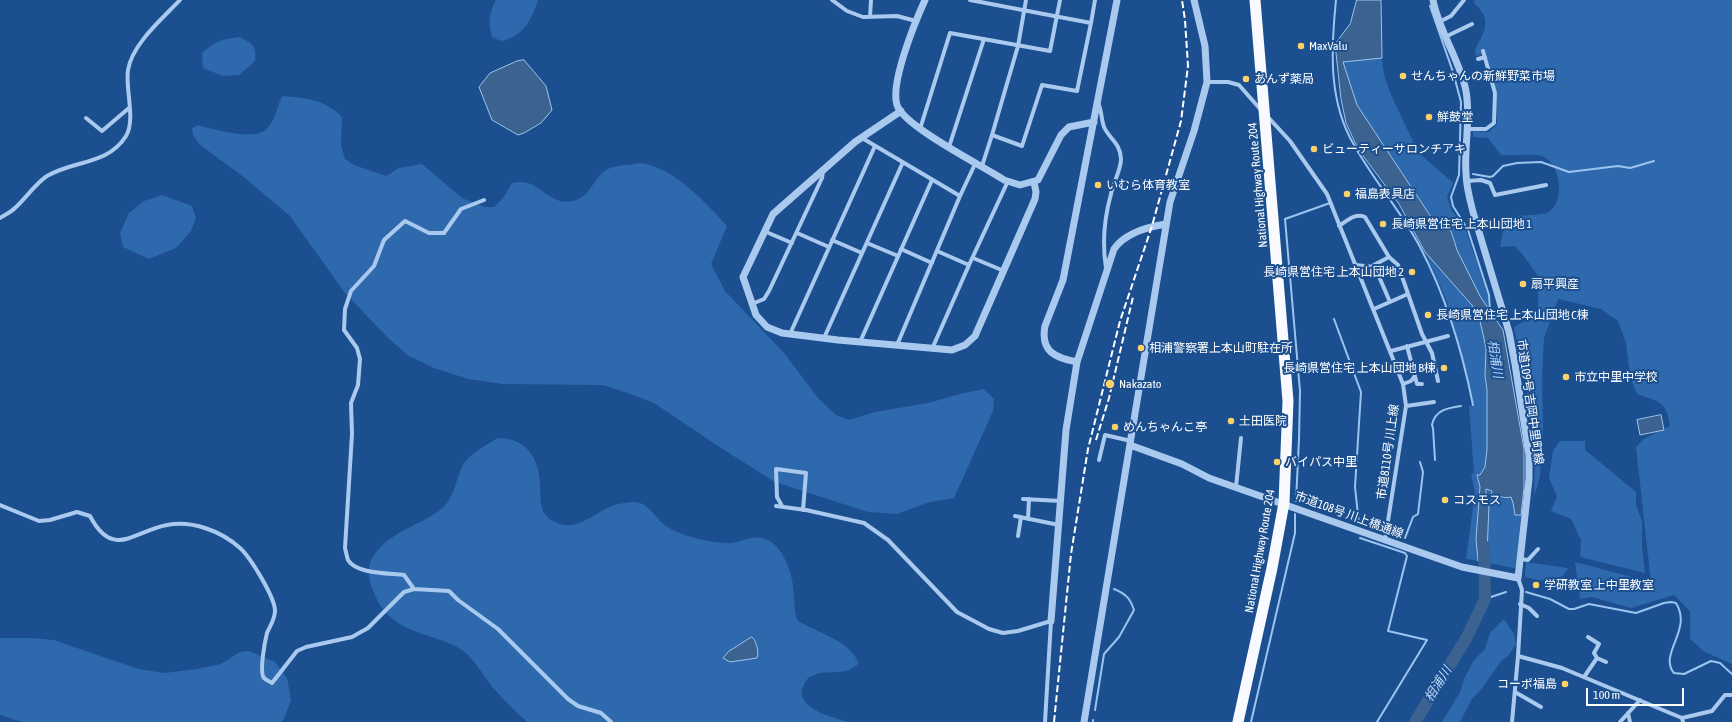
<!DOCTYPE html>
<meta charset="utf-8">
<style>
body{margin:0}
#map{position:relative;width:1732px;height:722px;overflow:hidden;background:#1b4f8f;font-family:"Asap Condensed",sans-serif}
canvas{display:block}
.scale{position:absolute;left:1586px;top:688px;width:98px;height:18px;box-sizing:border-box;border:2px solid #fff;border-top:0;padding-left:5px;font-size:12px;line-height:14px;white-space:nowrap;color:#fff;-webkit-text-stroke:3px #1b4f8f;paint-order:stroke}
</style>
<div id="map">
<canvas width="1732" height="722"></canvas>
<div class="scale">100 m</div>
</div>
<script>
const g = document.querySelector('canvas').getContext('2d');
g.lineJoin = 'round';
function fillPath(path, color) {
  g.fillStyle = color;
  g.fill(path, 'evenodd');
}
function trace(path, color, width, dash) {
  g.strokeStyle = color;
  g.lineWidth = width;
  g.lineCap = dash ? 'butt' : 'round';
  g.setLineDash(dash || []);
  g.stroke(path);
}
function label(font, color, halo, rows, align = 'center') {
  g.font = font + ' "Asap Condensed","Noto Sans JP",sans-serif';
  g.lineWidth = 4;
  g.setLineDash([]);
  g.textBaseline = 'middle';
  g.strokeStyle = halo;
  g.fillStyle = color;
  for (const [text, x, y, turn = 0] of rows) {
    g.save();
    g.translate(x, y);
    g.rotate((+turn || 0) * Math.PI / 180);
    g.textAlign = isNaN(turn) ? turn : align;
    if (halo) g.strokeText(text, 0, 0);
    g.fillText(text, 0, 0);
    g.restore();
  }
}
const green = new Path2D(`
 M496 0H538C531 21 524 36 501 41L492 37C488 23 489 13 496 0Z
 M1475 0H1732V664L1705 652 1690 639V611L1674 595 1631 608 1592 597 1580 599 1575 562 1651 582 1636 447 1644 439 1670 426C1666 400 1659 402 1637 394L1630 377 1626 343 1618 321 1601 309 1558 299 1544 338 1542 381 1543 430 1540 476 1534 497 1535 463 1533 421 1514 327 1538 314V276L1523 255 1515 246 1500 247 1503 232 1518 216C1525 215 1544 215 1549 212 1566 200 1560 163 1542 156 1532 153 1512 156 1501 155L1488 138 1473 137V131L1489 132 1497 124V94L1485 51 1481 52V55L1476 56 1475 50C1485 30 1493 20 1473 2Z
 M240 37C253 44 257 45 255 61L239 75 223 76 203 68 202 53C216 41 222 39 240 37Z
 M1382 58 1384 75 1391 95 1418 152 1453 183 1447 197 1452 211 1464 225 1488 295V308L1480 296 1457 250 1451 231 1431 217 1357 105 1343 62Z
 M283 96C306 98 326 100 342 117L341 145 345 159 354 165 386 176 399 168 422 164 462 198 485 207H494L503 198 512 183C540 176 546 206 572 201 587 199 593 182 602 173 608 167 620 165 628 165 633 164 641 162 646 164 677 171 706 203 727 226L711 264 725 291 784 353 818 398 836 415 849 420 875 412 928 403 964 393 984 389 994 399 993 411 954 498 930 502 897 514 868 512 775 482 721 448 654 403 633 395 603 385 503 384 468 379 434 368 409 356 388 338 345 293 290 216 245 178 199 144 193 135 192 128 198 125C213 129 250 140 264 131 274 124 277 109 281 98Z
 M162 195 192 206 196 218 191 231 176 248 149 259 123 247 120 233 129 213 144 201Z
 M1425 252 1478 312 1482 325 1486 348 1485 376 1487 389V449L1485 467 1480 475H1477L1480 487 1476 539 1478 561 1466 559 1475 492 1471 474 1474 473 1469 406 1474 405 1457 337 1446 299Z
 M498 438C526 438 539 458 540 484 541 498 538 513 553 521 576 535 596 510 618 504 622 503 628 503 633 502 648 501 655 518 666 526 670 529 675 531 680 533 694 539 714 543 730 543 737 543 744 539 751 538 774 534 785 555 791 575 795 590 793 605 797 620 818 634 847 638 859 663 845 678 828 668 812 676 807 678 805 682 803 687 794 708 834 718 849 722H527C516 712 505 701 495 690 482 675 475 657 457 647 433 634 401 633 383 609 378 604 375 594 372 588 367 574 367 563 377 551 393 531 420 525 440 510 454 500 455 481 463 465 467 456 489 443 498 438Z
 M1560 441H1585V450L1636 492V505L1642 521V548L1645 573 1580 557 1581 540 1571 519 1551 511 1557 496 1549 478 1553 451Z
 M1486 489 1503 499 1511 496 1513 503 1515 515H1521L1516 567 1514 568 1488 563 1487 553 1489 505 1486 499Z
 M1526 562 1568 568C1559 586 1542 581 1525 577Z
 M1504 619 1514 634 1516 644 1509 655 1501 661 1483 687 1472 699 1460 722H1442L1460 692 1464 679 1474 660 1485 649 1490 633Z
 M0 638H31L54 640 138 669 165 673 197 669 221 664 240 652 249 651 275 662 287 678 291 700 284 719 281 722H22L0 715Z`);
const water = new Path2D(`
 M1357 0H1381L1382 58 1343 62 1357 105 1431 217 1451 231 1457 250 1480 296 1503 330 1524 449V488L1521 515H1515L1513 503 1511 497C1503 499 1499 495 1491 496L1492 491 1486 489V499L1489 505 1487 553 1488 563 1478 561 1476 539 1480 487 1477 475H1480L1485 467 1487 449V389L1485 376 1486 348 1478 312 1425 252 1399 204 1358 149 1346 123 1341 99 1335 44 1350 24Z
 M524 60 546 86 552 110 541 123 524 133 518 135 492 120 479 87 490 73 517 61Z
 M1661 415 1664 430 1640 435 1637 420Z
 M752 637C757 642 759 652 757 658L730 662 723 658 728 652Z`);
const stream = new Path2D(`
 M1336 0C1331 49 1328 101 1354 145 1374 181 1401 211 1420 247 1446 296 1462 350 1473 405
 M1430 6 1453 72 1461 102 1459 175 1451 197 1453 206 1468 230 1489 295 1490 312
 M1473 174 1490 177 1493 176 1503 166 1517 163 1541 162 1569 172 1618 166 1630 168 1654 161
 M1334 319 1361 392 1355 487 1359 524
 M1435 460 1433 428 1432 425C1435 410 1447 408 1461 406
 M1296 501 1299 439 1300 391 1285 219 1330 203
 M1360 538 1405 553 1407 556 1388 631 1427 640 1377 722
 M1405 538 1413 517 1418 514 1423 472 1420 462
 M1526 592 1550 599 1569 609H1574L1589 604 1636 613 1664 603 1671 602 1676 603C1693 630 1658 654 1674 673L1684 674 1711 661 1720 663 1732 674
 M1485 599 1506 592
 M1095 710 1104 654 1119 637 1134 610C1130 598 1126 594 1114 589
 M1093 722V720
 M1251 722 1295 533V514`);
const river = new Path2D(`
 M1415 722 1467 637 1485 599 1484 546`);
const minor = new Path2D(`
 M832 0 847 11 863 17 897 16 916 21
 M970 0 1091 23 1095 0
 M1026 0 1018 46 992 135 1022 146 1042 85 1077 91 1091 23
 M870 17 871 0
 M1439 22 1451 16 1464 0
 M1445 37 1472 24
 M1478 59 1485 57
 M1207 82H1228L1239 85 1261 110
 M1098 103C1102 111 1101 119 1104 127 1110 140 1120 142 1121 159 1121 170 1113 183 1111 194 1104 219 1102 243 1106 268
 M1267 116 1290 141 1327 194 1403 384 1406 406 1385 540
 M86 118 102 131 129 108
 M920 129 950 33 1050 51 1060 0
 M1468 129H1486L1494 123 1495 93 1483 51
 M862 138 960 196 897 345
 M949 147 984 39
 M982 166 992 135
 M1467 181 1481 180 1490 183 1495 195 1546 185
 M960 196 976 162
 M0 218C5 215 11 212 15 208 25 199 36 183 47 176 74 160 108 165 126 136 136 119 125 89 128 70 132 44 163 18 180 0
 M1339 226C1348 220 1355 213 1365 217L1389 257 1398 265 1422 334 1432 353 1438 381
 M764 231 792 243
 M797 233 829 247
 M832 240 862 253
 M867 243 898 256
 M901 249 932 263
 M937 251 969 265 1008 181
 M1389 257 1374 265 1390 302
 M973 258 1004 271
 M1355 265 1375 267
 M752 304 764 299 769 291 822 178 823 171
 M1374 309 1408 294
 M790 334 875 146
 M824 338 903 162
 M860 342 932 180
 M1407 346 1417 384H1422
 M932 349 969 265
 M1391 351 1448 336
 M1403 384 1411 381 1415 376
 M1406 406 1434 402
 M1099 460 1105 435 1131 441
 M1236 487 1241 438
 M1023 499 1061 501
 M0 505 39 521 50 520 77 512 90 516C113 560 134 531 167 525 192 520 221 531 240 548 250 557 275 597 275 611 275 619 270 626 267 633 265 641 259 672 264 678 266 680 269 681 272 683L297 651 306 647 352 637 368 628 404 592 414 589 449 591 458 600 498 629 568 699 578 706 601 713 611 722
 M776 506 806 510 864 523 888 540 957 612 989 629 1003 633 1018 631 1051 621 1045 722
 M782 506 777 497 776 469 806 473 803 510
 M1015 516 1059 525
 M1028 519 1029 499
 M1018 536 1021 517
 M1521 559 1528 560 1538 549
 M414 589 404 575C390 573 356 574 348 560 347 557 346 552 345 548L352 434 351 403 358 385 360 359 357 348 344 330 345 309 351 291 374 266 384 240 405 221 429 233H444L461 209 484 200
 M1520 604 1529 608 1537 616
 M1518 656 1562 668 1682 718 1683 722
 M1597 658 1606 662
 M1584 677 1597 658 1594 653 1599 644 1588 637
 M1515 692 1541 707
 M1628 713 1630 722
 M1682 718 1712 711 1725 695H1732
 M1512 722 1518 656 1522 590 1518 578
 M1620 722 1640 700`);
const tertiary = new Path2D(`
 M925 0C915 22 890 83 897 105 903 126 983 166 1004 180L1020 185 1038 180 1061 135 1069 127 1094 122
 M901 111 855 142 773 214 743 277 756 315 767 327 782 333 838 340 952 350 965 345 975 336 1035 199 1036 192 1034 182
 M1077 362C1056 358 1040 352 1045 326L1063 280 1117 0
 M1130 445 1182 464 1209 478 1462 567 1518 578 1529 479V455L1515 364 1509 332 1473 212C1470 200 1466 186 1466 173 1464 146 1471 119 1466 91 1460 60 1439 32 1433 0
 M1051 621 1066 430 1077 362 1114 249C1125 233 1147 227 1166 224
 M1084 722 1170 202 1194 131 1207 82 1205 46 1194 0`);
const trunk = new Path2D(`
 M1238 722 1272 568 1284 503 1288 401 1255 0`);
const rail = new Path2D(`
 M1096 440 1109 398 1133 297
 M1054 722 1071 554 1088 449 1120 321 1152 226 1181 121 1188 66 1185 20 1182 0`);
const markers = [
 [1301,46,4,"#ffd166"],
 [1403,76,4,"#ffd166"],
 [1246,79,4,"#ffd166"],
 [1429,117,4,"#ffd166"],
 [1314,149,4,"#ffd166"],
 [1098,185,4,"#ffd166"],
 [1347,194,4,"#ffd166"],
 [1383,224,4,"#ffd166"],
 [1412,272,4,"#ffd166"],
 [1523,284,4,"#ffd166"],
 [1428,315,4,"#ffd166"],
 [1141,348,4,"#ffd166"],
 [1444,368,4,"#ffd166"],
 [1566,377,4,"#ffd166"],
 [1110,384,5,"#ffd166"],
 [1231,421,4,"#ffd166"],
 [1115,427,4,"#ffd166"],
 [1277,462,4,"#ffd166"],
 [1445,500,4,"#ffd166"],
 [1536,585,4,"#ffd166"],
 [1565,684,4,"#ffd166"]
];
const poiNames = [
 ["MaxValu",1309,46],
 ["せんちゃんの新鮮野菜市場",1411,76],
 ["あんず薬局",1254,79],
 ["鮮鼓堂",1437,117],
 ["ビューティーサロンチアキ",1322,149],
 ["いむら体育教室",1106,185],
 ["福島表具店",1355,194],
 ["長崎県営住宅 上本山団地 1",1391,224],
 ["長崎県営住宅 上本山団地 2",1404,272,"right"],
 ["扇平興産",1531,284],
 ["長崎県営住宅 上本山団地 C棟",1436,315],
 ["相浦警察署上本山町駐在所",1149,348],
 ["長崎県営住宅 上本山団地 B棟",1436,368,"right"],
 ["市立中里中学校",1574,377],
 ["Nakazato",1119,384],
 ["土田医院",1239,421],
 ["めんちゃんこ亭",1123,427],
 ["バイパス中里",1285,462],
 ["コスモス",1453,500],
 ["学研教室 上中里教室",1544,585],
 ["コーポ福島",1557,684,"right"]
];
const streetNames = [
 ["National Highway Route 204",1258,185,-95],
 ["市道109号 吉岡中里町線",1530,402,82],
 ["市道8110号 川上線",1388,452,-82],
 ["市道108号 川上橋通線",1349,515,20],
 ["National Highway Route 204",1260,551,-80]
];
const waterNames = [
 ["相浦川",1495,359,81],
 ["相浦川",1438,684,-58]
];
fillPath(green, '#2e69ad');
fillPath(water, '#3c6290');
trace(water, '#9cc4f0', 1);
trace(stream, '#9cc4f0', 2);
trace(river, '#3c6290', 12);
trace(minor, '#a9c9ee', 4);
trace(tertiary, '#a9c9ee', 7);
trace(trunk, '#f8faff', 11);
trace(rail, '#fff', 2, [7, 3]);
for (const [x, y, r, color] of markers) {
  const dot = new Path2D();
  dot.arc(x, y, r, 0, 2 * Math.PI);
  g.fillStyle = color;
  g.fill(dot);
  trace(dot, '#1b4f8f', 1.5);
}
label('12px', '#fff', '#1b4f8f', poiNames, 'left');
label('12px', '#fff', '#1b4f8f', streetNames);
label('italic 13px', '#b5d3f5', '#1b4f8f', waterNames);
</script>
